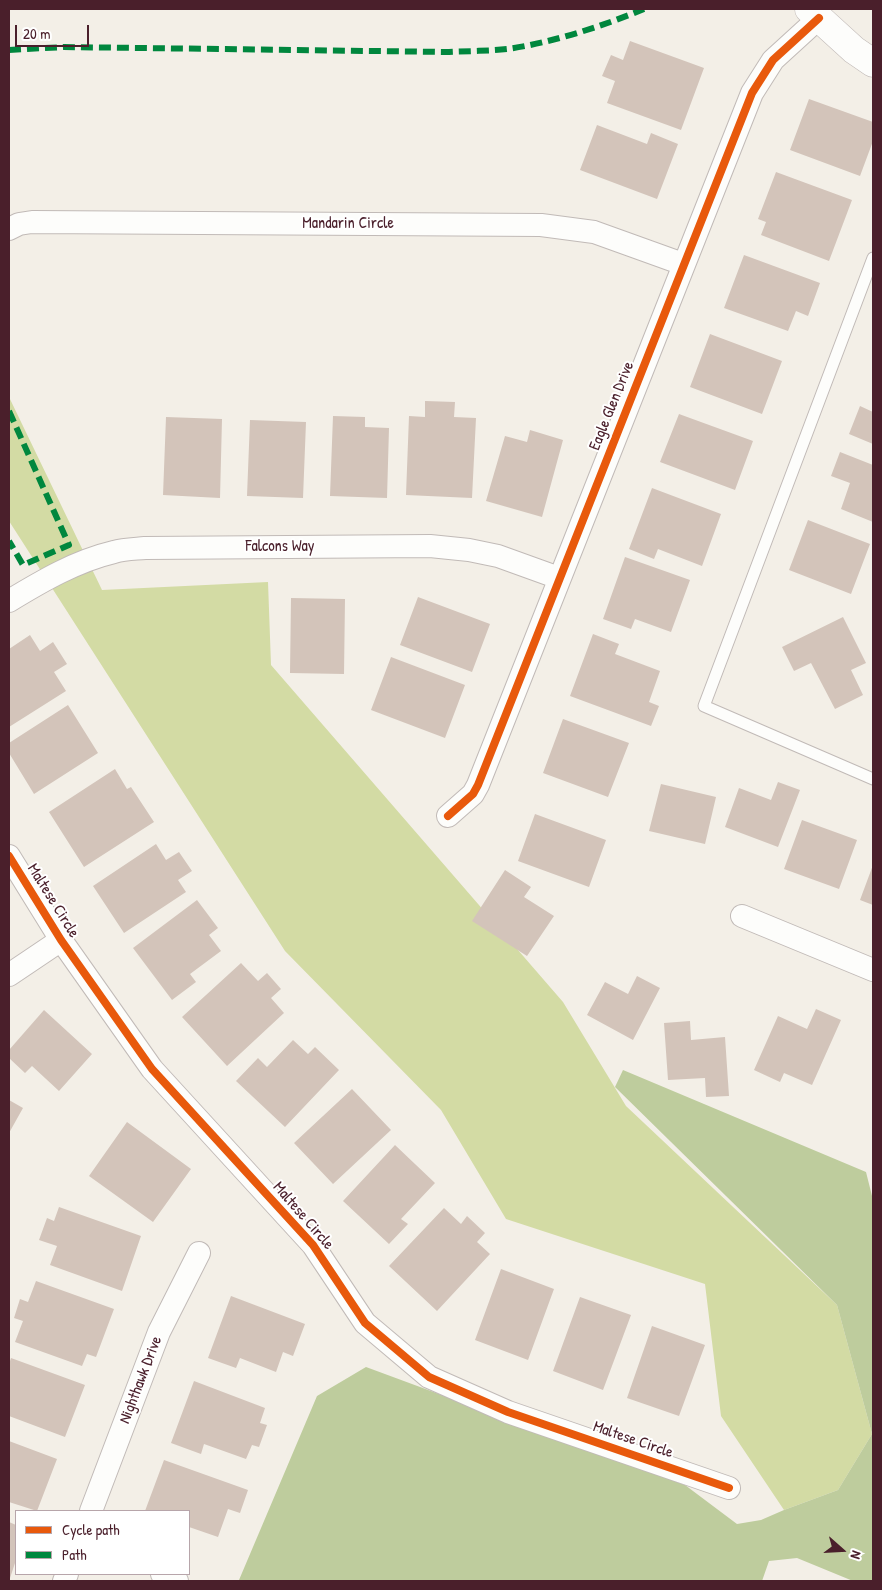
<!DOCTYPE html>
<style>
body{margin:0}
#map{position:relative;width:882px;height:1590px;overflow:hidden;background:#f3efe7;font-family:"Patrick Hand",sans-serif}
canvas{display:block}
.frame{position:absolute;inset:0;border:10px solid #4a1f2b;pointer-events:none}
.legend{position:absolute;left:15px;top:1510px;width:175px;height:65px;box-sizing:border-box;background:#fff;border:1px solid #b7a5aa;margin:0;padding:6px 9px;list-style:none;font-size:15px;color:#4a1f2b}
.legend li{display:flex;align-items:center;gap:10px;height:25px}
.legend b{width:25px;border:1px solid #b7a5aa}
.north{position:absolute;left:817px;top:1525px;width:50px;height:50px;-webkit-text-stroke:4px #fff;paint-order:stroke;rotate:109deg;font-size:14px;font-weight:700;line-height:20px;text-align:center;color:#4a1f2b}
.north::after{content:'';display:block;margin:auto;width:18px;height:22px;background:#4a1f2b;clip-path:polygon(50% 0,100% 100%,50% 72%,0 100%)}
.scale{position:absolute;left:15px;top:25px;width:74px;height:22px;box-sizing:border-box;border:2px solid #4a1f2b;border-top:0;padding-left:6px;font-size:15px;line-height:18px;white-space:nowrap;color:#4a1f2b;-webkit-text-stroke:4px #fff;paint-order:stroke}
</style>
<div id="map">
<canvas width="882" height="1590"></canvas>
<div class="frame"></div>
<ul class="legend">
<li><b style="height:6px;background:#e8590c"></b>Cycle path</li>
<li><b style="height:6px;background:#00873e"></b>Path</li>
</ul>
<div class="north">N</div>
<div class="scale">20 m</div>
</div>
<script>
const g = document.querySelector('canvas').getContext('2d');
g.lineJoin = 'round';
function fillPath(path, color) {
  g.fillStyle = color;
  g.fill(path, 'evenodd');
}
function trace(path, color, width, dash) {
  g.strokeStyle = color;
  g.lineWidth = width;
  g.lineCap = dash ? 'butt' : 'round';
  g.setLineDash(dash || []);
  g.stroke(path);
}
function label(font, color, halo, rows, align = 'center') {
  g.font = font + ' "Patrick Hand",sans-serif';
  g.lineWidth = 4;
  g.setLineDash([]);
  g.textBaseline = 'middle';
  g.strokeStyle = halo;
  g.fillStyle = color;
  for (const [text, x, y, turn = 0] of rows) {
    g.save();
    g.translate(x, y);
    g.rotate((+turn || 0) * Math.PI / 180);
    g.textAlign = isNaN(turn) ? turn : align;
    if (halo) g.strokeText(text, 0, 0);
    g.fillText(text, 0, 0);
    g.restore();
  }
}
const green = new Path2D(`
 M9 397 102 590 268 582 271 665 563 1002 626 1106 837 1305 872 1434 838 1490 784 1510 721 1416 705 1284 506 1219 441 1110 285 951 9 521Z`);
const forest = new Path2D(`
 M623 1070 866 1172 873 1200V1581H853L797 1558 769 1561 762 1581H240L239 1580 317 1396 366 1367 685 1485 737 1524 761 1520 784 1510 838 1490 872 1434 837 1305 615 1087Z`);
const building = new Path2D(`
 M630 41 704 68 681 130 607 103 615 81 602 76 611 55 623 60Z
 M809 99 873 122V141L860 176 790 150Z
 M597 125 647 144 651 133 678 144 657 199 580 170Z
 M776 172 852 200 829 261 761 235 766 222 758 219Z
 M744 255 820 283 808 316 796 311 788 331 724 308Z
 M710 334 782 361 762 414 690 387Z
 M425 401 455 402 454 417 476 418 472 498 406 495 409 416 425 417Z
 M860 406 873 412V444L849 434Z
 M679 414 753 441 735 490 660 462Z
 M333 416 365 417V427L389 428 387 498 330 496Z
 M166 417 222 419 220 498 163 495Z
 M250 420 306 422 303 498 247 496Z
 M530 430 563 440 542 517 486 501 505 436 527 442Z
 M840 452 873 465V522L841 509 850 483 831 476Z
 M652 488 721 514 702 566 658 549 654 559 629 549Z
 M808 520 870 544 851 594 789 570Z
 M625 557 690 580 671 632 635 619 631 629 603 619Z
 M418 597 490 624 472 672 400 645Z
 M291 598 345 599 344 674 290 673Z
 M843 617 866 663 851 670 863 695 835 709 811 663 794 671 782 647Z
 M593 634 619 644 615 654 660 671 649 702 659 706 651 726 570 696Z
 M30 635 40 651 53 642 67 664 54 672 66 691 9 727V649Z
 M391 657 465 685 445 738 371 710Z
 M68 705 98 753 34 794 9 753V743Z
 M563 719 629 743 608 797 543 773Z
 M115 769 127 789 131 787 154 822 84 867 49 812Z
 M778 782 800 790 778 847 725 827 739 788 771 800Z
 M661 784 716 797 705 844 649 831Z
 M535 814 606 840 589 887 518 861Z
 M802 820 857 840 839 889 784 869Z
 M156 844 166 860 179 852 192 871 178 880 186 892 124 933 93 886Z
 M873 865V905L860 900Z
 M505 870 531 887 524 897 554 916 527 956 472 921Z
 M197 900 218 928 209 935 221 951 190 974 196 982 172 1000 133 948Z
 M241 963 258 981 267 973 281 989 271 998 284 1013 227 1066 182 1017Z
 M637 976 660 988 633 1040 587 1015 605 982 628 994Z
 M816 1009 841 1020 812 1085 784 1073 780 1082 754 1070 778 1016 807 1029Z
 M44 1010 92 1054 59 1091 32 1066 25 1073 9 1058V1050Z
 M690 1021 691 1040 725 1037 729 1096 706 1097 705 1078 668 1080 664 1023Z
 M293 1040 308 1054 315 1047 339 1070 285 1127 236 1081 258 1058 267 1067Z
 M352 1089 391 1130 333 1184 294 1143Z
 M9 1100 23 1108 9 1133Z
 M127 1122 191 1169 153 1222 89 1176Z
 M395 1145 435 1183 401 1219 408 1224 389 1244 343 1201Z
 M59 1207 141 1236 122 1291 50 1265 57 1246 39 1240 47 1218 54 1221Z
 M444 1208 461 1224 467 1216 485 1233 477 1242 490 1254 437 1311 389 1266Z
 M501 1269 554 1289 528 1360 475 1340Z
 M36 1281 114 1309 96 1357 87 1354 82 1366 15 1342 23 1321 14 1318 20 1299 28 1302Z
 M231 1296 305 1324 293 1356 283 1352 276 1372 240 1358 236 1368 208 1358Z
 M580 1297 631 1315 603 1390 553 1371Z
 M652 1326 705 1345 679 1416 627 1398Z
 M11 1358 85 1385 65 1437 9 1416V1364Z
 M194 1381 265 1408 260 1423 267 1425 259 1447 252 1445 246 1459 204 1444 201 1454 171 1443Z
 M9 1441 57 1459 37 1511 9 1502Z
 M164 1460 248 1490 240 1513 228 1509 218 1537 189 1527V1511H145Z
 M9 1522 16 1525V1560L9 1581Z`);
const service = new Path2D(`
 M873 258 704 706 873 779`);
const minor = new Path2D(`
 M9 229 19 224 32 222 541 225 594 232 683 264
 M9 601C42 581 76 561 114 552 124 549 135 549 145 548L430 546 469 550 498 556 559 578
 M448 816 473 794 478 785 752 93 773 60 819 18
 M9 856 61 940 152 1069 313 1245 365 1323 429 1377 508 1412 729 1488
 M742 916 873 970
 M9 975 61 940
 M91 1511 159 1332 199 1253
 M162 1574 177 1581
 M64 1581 67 1574`);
const tertiary = new Path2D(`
 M809 9 854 50 873 63`);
const quiet = new Path2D(`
 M9 50 64 47 449 52C468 51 488 51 507 49 551 43 603 26 644 9
 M9 411 69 545 23 565 9 541`);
const cycleway = new Path2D(`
 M448 816 473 794 478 785 752 93 773 60 819 18
 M9 856 61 940 152 1069 313 1245 365 1323 429 1377 508 1412 729 1488`);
const streetNames = [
 ["Mandarin Circle",348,224],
 ["Eagle Glen Drive",612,406,-68],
 ["Falcons Way",280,547],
 ["Maltese Circle",53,901,58],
 ["Maltese Circle",303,1216,49],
 ["Nighthawk Drive",141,1380,-69],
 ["Maltese Circle",633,1440,19]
];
fillPath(green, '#d3dba4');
fillPath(forest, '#becc9d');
fillPath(building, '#d3c4ba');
trace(service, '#c1bab7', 13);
trace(minor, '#c1bab7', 24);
trace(tertiary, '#c1bab7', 29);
trace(service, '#fdfdfb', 11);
trace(minor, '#fdfdfb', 22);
trace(tertiary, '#fdfdfb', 28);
trace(quiet, '#00873e', 6, [12, 6]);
trace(cycleway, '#e8590c', 8);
label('16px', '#4a1f2b', '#fff', streetNames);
</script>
